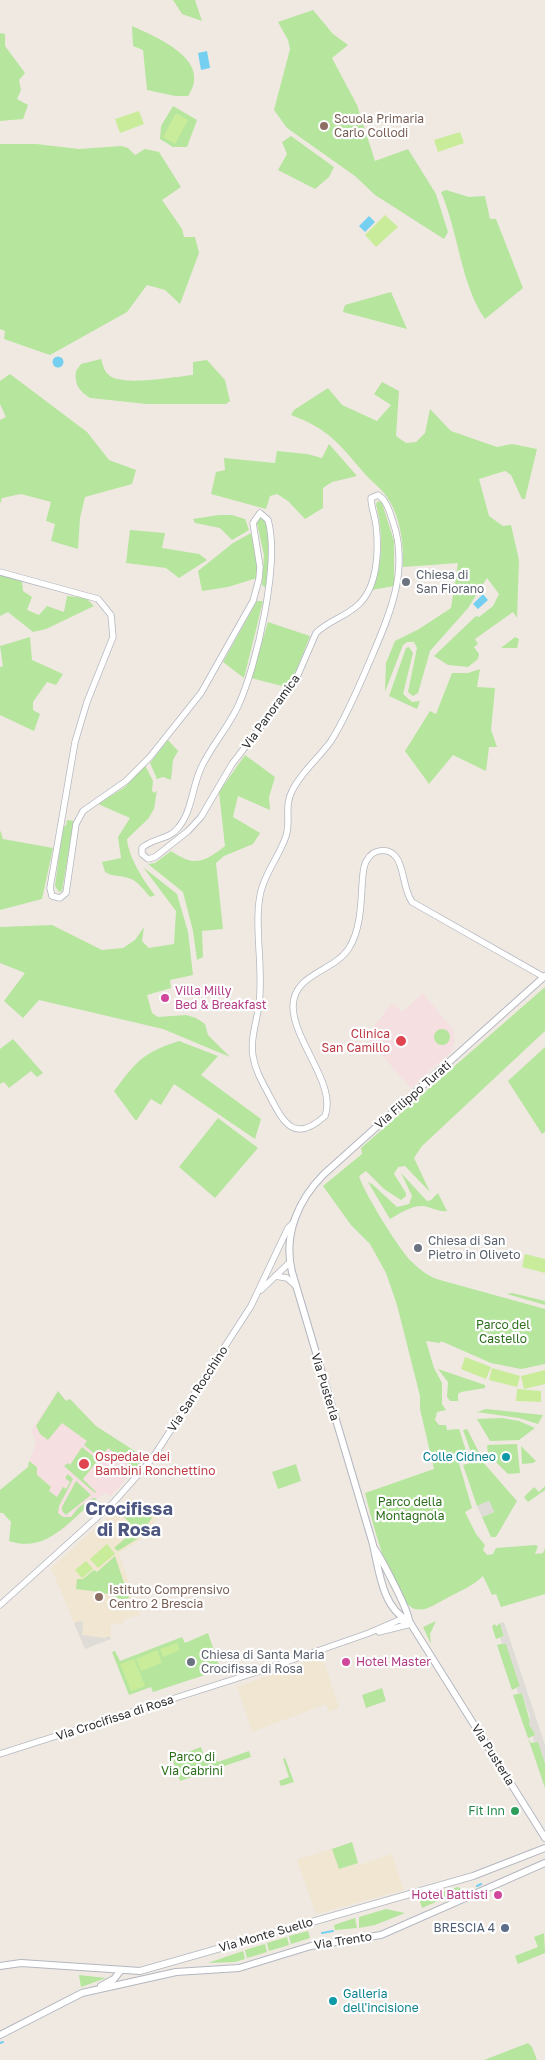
<!DOCTYPE html>
<style>
body{margin:0}
canvas{display:block;background:#efe9e1}
</style>
<canvas width="545" height="2060"></canvas>
<script>
const g = document.querySelector('canvas').getContext('2d');
g.lineJoin = 'round';
function fillPath(path, color) {
  g.fillStyle = color;
  g.fill(path, 'evenodd');
}
function trace(path, color, width, dash) {
  g.strokeStyle = color;
  g.lineWidth = width;
  g.lineCap = dash ? 'butt' : 'round';
  g.setLineDash(dash || []);
  g.stroke(path);
}
function label(font, color, halo, rows, align = 'center') {
  g.font = font + ' "Golos Text",sans-serif';
  g.lineWidth = 4.5;
  g.setLineDash([]);
  g.textBaseline = 'middle';
  g.strokeStyle = halo;
  g.fillStyle = color;
  for (const [text, x, y, turn = 0] of rows) {
    g.save();
    g.translate(x, y);
    g.rotate((+turn || 0) * Math.PI / 180);
    g.textAlign = isNaN(turn) ? turn : align;
    if (halo) g.strokeText(text, 0, 0);
    g.fillText(text, 0, 0);
    g.restore();
  }
}
const education = new Path2D(`
 M130 1497 158 1519 140 1540 119 1553 140 1615 124 1619 123 1624 111 1623V1639L85 1649 51 1568Z
 M322 1656 339 1708 329 1712 326 1704 252 1732 237 1687Z
 M352 1842 359 1865 392 1854 404 1890 316 1914 297 1860Z`);
const medical = new Path2D(`
 M423 993 453 1030 455 1041 451 1048 453 1050 411 1088 369 1041 371 1038 368 1034 392 1003 402 1012ZM441 1029 449 1040 445 1045H439L435 1042V1033Z
 M58 1391 66 1401 70 1399 96 1426 144 1458 111 1496 105 1493 89 1505 61 1532 3 1488 28 1467 36 1441 31 1431ZM76 1482 77 1504 70 1514H64L62 1507Z`);
const green = new Path2D(`
 M173 0H195L202 21 182 14Z
 M313 10 333 34 348 45 332 58 357 105 375 161 408 149 436 194 448 232 444 239 375 195 355 176 287 128 274 110 290 49 288 40 278 22Z
 M132 26C158 38 213 60 188 96H175L147 90 143 50 133 46Z
 M0 33 5 34V46L25 73 19 80 21 90 17 99 28 105 23 119 0 121Z
 M173 106 197 120 187 147H173L160 139 161 126Z
 M291 136 334 167 329 177 315 189 278 170 287 154 282 142Z
 M0 144H36L79 149 121 146 128 148 135 155 145 149 159 152 181 187 162 200 182 229 184 237H195L199 253 180 304 165 290 147 285 127 312 50 355 4 339 5 331 0 329Z
 M446 190 469 197 485 196 490 219H496L523 288 485 319C461 285 458 231 441 192Z
 M391 292 407 329 343 312 345 305Z
 M101 359C103 365 104 372 110 376 124 386 174 377 193 375V362L207 360 225 380 230 401 226 404H147L90 398C79 391 74 384 76 371L81 364Z
 M10 374 87 432 109 460 136 470 132 484 85 497 80 518 78 549 51 541 55 524 46 521 51 502 21 494 2 498 0 504V420L6 417 0 404V381Z
 M382 382 399 391 396 436 406 443 416 442 425 433 430 409 451 431 497 447 512 444 537 449 525 499H522L511 475 505 471 479 479 489 516 503 526 511 525 519 560 517 618 513 612 475 639 478 644 474 647 479 654 478 659 468 667 448 665 434 656 476 616 479 617 493 606 499 594 487 578 468 608 430 651 418 693 413 696 408 692 417 648 414 642H407L403 645 385 692 386 663 395 641 419 629 451 608 458 563 403 567C404 542 400 513 384 493 378 486 371 481 365 474 339 444 329 429 291 415L294 410 328 388 342 405 377 421 391 405 374 394Z
 M329 444 357 476 332 482 323 488V508L305 519 288 501 277 494 270 496 266 509 211 494 216 472 225 470 224 458 275 463 277 451 307 454 322 458Z
 M378 501 382 503 394 541V586L372 590C384 562 383 533 376 504Z
 M219 515H232L245 519 249 530 232 540 220 528 195 523 193 519Z
 M261 517C274 526 268 573 266 588L262 585 264 555 256 519Z
 M130 530 165 533 162 548 199 554 207 560 179 578 166 568 126 563Z
 M251 533 257 561V578L228 587 202 591 198 571 233 543Z
 M0 575 22 581 23 591 32 597 27 610 39 615 47 606 64 612 67 596 86 598 94 606 46 629 33 632 8 612 0 616Z
 M257 601H263L244 678 223 662Z
 M268 622 310 636 297 669 286 687 251 678Z
 M30 637 32 660 63 674 56 685 47 682 33 702V710L40 714 34 731 0 715V667L3 666 0 646Z
 M515 637 519 639 517 648H501Z
 M409 647 413 653 403 694 412 702 420 701 417 709 389 696 406 648Z
 M480 669 477 687 495 688 491 730 497 747H489L486 771 453 755 429 784 405 751 430 711 436 714 452 673H468Z
 M168 740 178 751 173 760 171 780 163 777 157 779 150 763Z
 M245 755 275 777 269 797 270 810 238 796 233 817 260 833 253 844 224 856 216 863 223 929 202 931 203 957 197 960 193 931 183 892 148 864 155 863 171 851C195 867 203 863 225 846L219 792Z
 M145 765 153 781 152 791 155 793 157 790 154 809 148 819 127 839C128 856 144 882 155 895L150 897C144 890 137 880 128 878 119 875 113 877 105 872L102 862 121 858 118 837 130 818 98 804 125 787Z
 M67 820 74 821 62 891 59 892 55 886 63 826H66Z
 M0 830 3 839 53 848 42 899 0 910Z
 M143 867 177 894 188 932 193 975 170 980 171 988 147 995 152 1013 158 1017 186 1015 196 1018 205 1024 208 1035 230 1057 163 1029 39 1000 23 1018 4 1001 25 973 0 963V927L52 925 102 950 123 948 135 940 144 927 142 941 149 948 174 944 176 911Z
 M545 987V1031L422 1146 414 1158 430 1192 405 1166 398 1167 394 1174 406 1193V1196L401 1200 384 1189 366 1171 359 1176C363 1191 399 1249 411 1261 419 1269 429 1277 440 1280L545 1309V1364L521 1369 491 1363 441 1341 440 1343 426 1341 434 1368 442 1383V1404L446 1410 437 1412 435 1420 439 1425H446L447 1430 459 1429 468 1457 458 1460 472 1508 465 1512 476 1534 485 1545 483 1550 487 1555 493 1554 496 1548 535 1545 538 1546 535 1554 543 1553 545 1548V1594L501 1607 496 1594 492 1595 483 1576C473 1586 460 1591 447 1598 437 1603 426 1612 415 1609 392 1602 371 1516 365 1493L434 1469 420 1409V1396L397 1305 386 1273 370 1244 351 1225 323 1186 362 1154 361 1148Z
 M434 1037a8 8 0 1 1 16 0a8 8 0 1 1-16 0Z
 M13 1039 43 1073 37 1077 31 1071 9 1088 4 1082 0 1084V1049Z
 M179 1041 218 1056 201 1075 261 1119 255 1139 174 1084 161 1105 151 1099 136 1121 114 1091C137 1061 142 1053 179 1041Z
 M545 1047V1132L542 1134 508 1081Z
 M218 1118 258 1148 215 1198 179 1167Z
 M401 1173 427 1201 431 1200 438 1193 447 1211C440 1212 435 1209 428 1207 415 1203 401 1213 390 1219L368 1182 372 1184 397 1207 409 1204 412 1196Z
 M512 1293 545 1301V1305L507 1294Z
 M438 1369 485 1385V1388L461 1392 458 1394V1401H450L447 1397 448 1382Z
 M58 1391 66 1401 70 1399 96 1426 144 1457 136 1470 108 1448 100 1458 84 1445 87 1441 62 1423 48 1440 40 1434 36 1426Z
 M486 1409 543 1415 538 1424 519 1418 477 1412Z
 M502 1418 519 1421 535 1428 519 1440 490 1441 477 1419Z
 M467 1429 481 1456 473 1458 463 1430Z
 M517 1444 520 1473 508 1474 488 1454 487 1445Z
 M521 1446 536 1461 533 1463 522 1464Z
 M82 1447 98 1460 83 1479 96 1492 95 1493 64 1466 68 1463 70 1465Z
 M481 1460 517 1501 496 1537H491L482 1517 494 1512 489 1501 477 1506 463 1465Z
 M29 1461 37 1467V1475L51 1487 49 1491 57 1497 63 1487 66 1489 70 1482 65 1478 68 1474 73 1479 59 1506 58 1513 63 1517H71L79 1507 93 1498 97 1499C69 1519 49 1554 9 1541L11 1522 3 1513H0V1490L28 1467Z
 M296 1464 301 1481 278 1489 272 1472Z
 M76 1481 91 1495 66 1515 62 1511V1507Z
 M545 1486V1490L528 1502 524 1497 534 1487 539 1492Z
 M132 1501 152 1518 137 1539 118 1551 114 1548 135 1530 120 1512Z
 M115 1556 129 1598 123 1601C111 1592 91 1591 76 1589L77 1579H83L94 1570 97 1572Z
 M436 1621 430 1634 431 1644 423 1627Z
 M500 1623 504 1636 496 1639 492 1627 494 1624 497 1626Z
 M208 1633 219 1665 217 1671 153 1692 151 1687 129 1695 112 1652 115 1651 120 1661 182 1637 185 1643Z
 M506 1643 520 1686 512 1690 497 1645Z
 M382 1688 386 1701 366 1708 362 1695Z
 M522 1693 532 1729 536 1735 528 1738 513 1695Z
 M528 1738 531 1743 538 1741 545 1763V1788Z
 M201 1747 206 1762 216 1758 218 1762 249 1751 251 1757 180 1781 172 1758Z
 M285 1758 294 1782 281 1786 279 1781 289 1777 283 1759Z
 M352 1842 358 1863 339 1869 332 1849Z
 M458 1887 463 1890 422 1908 419 1898Z
 M386 1909 405 1913 375 1925 359 1928V1917Z
 M355 1918 357 1928 335 1930 334 1925Z
 M308 1931 310 1938 291 1944 289 1936Z
 M544 1933 545 1953 518 1964 515 1956 538 1947 534 1937Z
 M287 1937 289 1945 269 1951 267 1943Z
 M265 1944 267 1952 247 1958 245 1950Z
 M243 1951 245 1959 235 1962 208 1963Z
 M79 1975 106 1978 81 1987Z
 M528 2043 532 2047 537 2060H484Z`);
const pitch = new Path2D(`
 M139 111 144 124 120 133 115 119Z
 M176 113 188 120 175 144 163 137Z
 M460 132 464 143 438 152 434 140Z
 M385 215 398 227 376 247 365 235Z
 M525 1254 545 1259V1273L522 1267Z
 M465 1357 491 1367 486 1379 461 1369Z
 M492 1368 520 1376 517 1387 489 1380Z
 M545 1370V1384L524 1389 521 1376Z
 M517 1389 541 1391V1402L516 1401Z
 M107 1544 115 1554 98 1568 90 1559Z
 M86 1561 93 1569 82 1578 75 1570Z
 M177 1643 180 1650 163 1657 160 1649Z
 M157 1650 162 1663 141 1671 136 1659Z
 M134 1659 145 1686 131 1691 120 1664Z`);
const plaza = new Path2D(`
 M489 1501 494 1512 482 1517 477 1506Z
 M80 1621 83 1622 82 1635 105 1638 109 1636 111 1639 85 1649 74 1623Z
 M504 1622 545 1745V1763L538 1742 534 1743 533 1736 536 1734 529 1725 530 1717 522 1693 519 1694 516 1688 520 1686 506 1644H502L500 1638 504 1636 500 1623Z`);
const water = new Path2D(`
 M207 51 210 68 201 70 198 53Z
 M369 216 375 222 365 232 359 226Z
 M52.5 362a5.5 5.5 0 1 1 11 0a5.5 5.5 0 1 1-11 0Z
 M483 594 488 600 478 609 473 604Z`);
const stream = new Path2D(`
 M477 1886 481 1884
 M322 1933 333 1931
 M0 2043 3 2042`);
const tertiary = new Path2D(`
 M0 572 98 599 111 615 113 637 87 702 75 742 50 888 52 896 60 898 66 893 76 824 83 811 126 781 150 757 201 693 253 601 259 579 260 567 253 523 260 513 268 520C280 561 257 666 238 706 228 728 211 746 201 768 192 787 192 812 178 828 169 840 152 838 142 848V854L148 859 155 857 188 831 201 817 232 764 294 684 316 633C328 621 345 617 358 605 378 587 379 550 376 525 375 516 371 507 371 498L378 495 382 498C388 504 390 513 393 522 411 573 386 623 366 670 356 693 345 719 331 741 319 758 301 772 292 791 284 806 291 821 286 836 280 855 266 871 261 891 253 923 264 969 259 1004 257 1021 250 1039 253 1056 255 1069 261 1080 267 1091 282 1119 292 1146 325 1116 337 1084 293 1041 293 1006 294 973 334 972 349 948 360 931 361 906 362 886 363 878 362 867 367 860 373 849 388 847 396 857 404 866 403 889 412 902L544 977
 M275 1276 287 1278 295 1285
 M261 1290 290 1262
 M0 1605 113 1503 152 1459 251 1306 288 1228 293 1223
 M379 1632 411 1624
 M0 1754 263 1670 369 1633 399 1620 411 1624`);
const secondary = new Path2D(`
 M374 1548C381 1558 409 1611 409 1621L545 1838
 M409 1621C381 1608 379 1567 372 1541L292 1272C283 1235 298 1200 324 1174L545 976
 M0 1966 21 1963 140 1971 473 1876 545 1848
 M101 1986 114 1979 121 1970
 M0 2035 82 1993 176 1972 239 1968 311 1946 381 1935 545 1863`);
const markers = [
 [324,126,5,"#8d6e63"],
 [406,582,5,"#6b7280"],
 [165,998,5,"#d1479c"],
 [401,1041,6,"#e0444e"],
 [418,1248,5,"#6b7280"],
 [506,1457,5,"#0f9aa8"],
 [84,1464,6,"#e0444e"],
 [99,1597,5,"#8d6e63"],
 [191,1662,5,"#6b7280"],
 [346,1662,5,"#d1479c"],
 [515,1811,5,"#2e9e5b"],
 [498,1895,5,"#d1479c"],
 [505,1928,5,"#5c6f8a"],
 [333,2001,5,"#0f9aa8"]
];
const educationNames = [
 ["Scuola Primaria",334,119],
 ["Carlo Collodi",334,133],
 ["Istituto Comprensivo",109,1590],
 ["Centro 2 Brescia",109,1604]
];
const worshipNames = [
 ["Chiesa di",416,575],
 ["San Fiorano",416,589],
 ["Chiesa di San",428,1241],
 ["Pietro in Oliveto",428,1255],
 ["Chiesa di Santa Maria",201,1655],
 ["Crocifissa di Rosa",201,1669]
];
const streetNames = [
 ["Via Panoramica",271,712,-54],
 ["Via Filippo Turati",413,1095,-41],
 ["Via Pusterla",325,1387,73],
 ["Via San Rocchino",198,1389,-57],
 ["Via Crocifissa di Rosa",115,1718,-18],
 ["Via Pusterla",493,1755,58],
 ["Via Monte Suello",266,1935,-16],
 ["Via Trento",343,1941,-9]
];
const hotelNames = [
 ["Villa Milly",175,991],
 ["Bed & Breakfast",175,1005],
 ["Hotel Master",356,1662],
 ["Hotel Battisti",488,1895,"right"]
];
const healthNames = [
 ["Clinica",390,1034],
 ["San Camillo",390,1048],
 ["Ospedale dei",95,1457,"left"],
 ["Bambini Ronchettino",95,1471,"left"]
];
const parkNames = [
 ["Parco del",503,1325],
 ["Castello",503,1339],
 ["Parco della",410,1502],
 ["Montagnola",410,1516],
 ["Parco di",192,1757],
 ["Via Cabrini",192,1771]
];
const cultureNames = [
 ["Colle Cidneo",496,1457],
 ["Galleria",343,1994,"left"],
 ["dell'incisione",343,2008,"left"]
];
const leisureNames = [
 ["Fit Inn",505,1811]
];
const serviceNames = [
 ["BRESCIA 4",495,1928]
];
const districtNames = [
 ["Crocifissa",129,1509],
 ["di Rosa",129,1530]
];
fillPath(education, '#f0e6d1');
fillPath(medical, '#f5dfe0');
fillPath(green, '#b6e59e');
fillPath(pitch, '#c9ec9a');
fillPath(plaza, '#dfdcd8');
fillPath(water, '#75cff0');
trace(stream, '#75cff0', 2);
trace(tertiary, '#b4b7c1', 7);
trace(secondary, '#b4b7c1', 8);
trace(tertiary, '#fff', 5.5);
trace(secondary, '#fff', 6);
for (const [x, y, r, color] of markers) {
  const dot = new Path2D();
  dot.arc(x, y, r, 0, 2 * Math.PI);
  g.fillStyle = color;
  g.fill(dot);
  trace(dot, '#fff', 2);
}
label('12px', '#785e54', '#fff', educationNames, 'left');
label('12px', '#5b616d', '#fff', worshipNames, 'left');
label('12px', '#2e2e2e', '#fff', streetNames);
label('12px', '#b23c85', '#fff', hotelNames, 'left');
label('12px', '#be3a42', '#fff', healthNames, 'right');
label('12px', '#2c6e1b', '#fff', parkNames);
label('12px', '#0d838f', '#fff', cultureNames, 'right');
label('12px', '#27864d', '#fff', leisureNames, 'right');
label('12px', '#4e5e75', '#fff', serviceNames, 'right');
label('bold 18px', '#4d5680', '#fff', districtNames);
</script>
